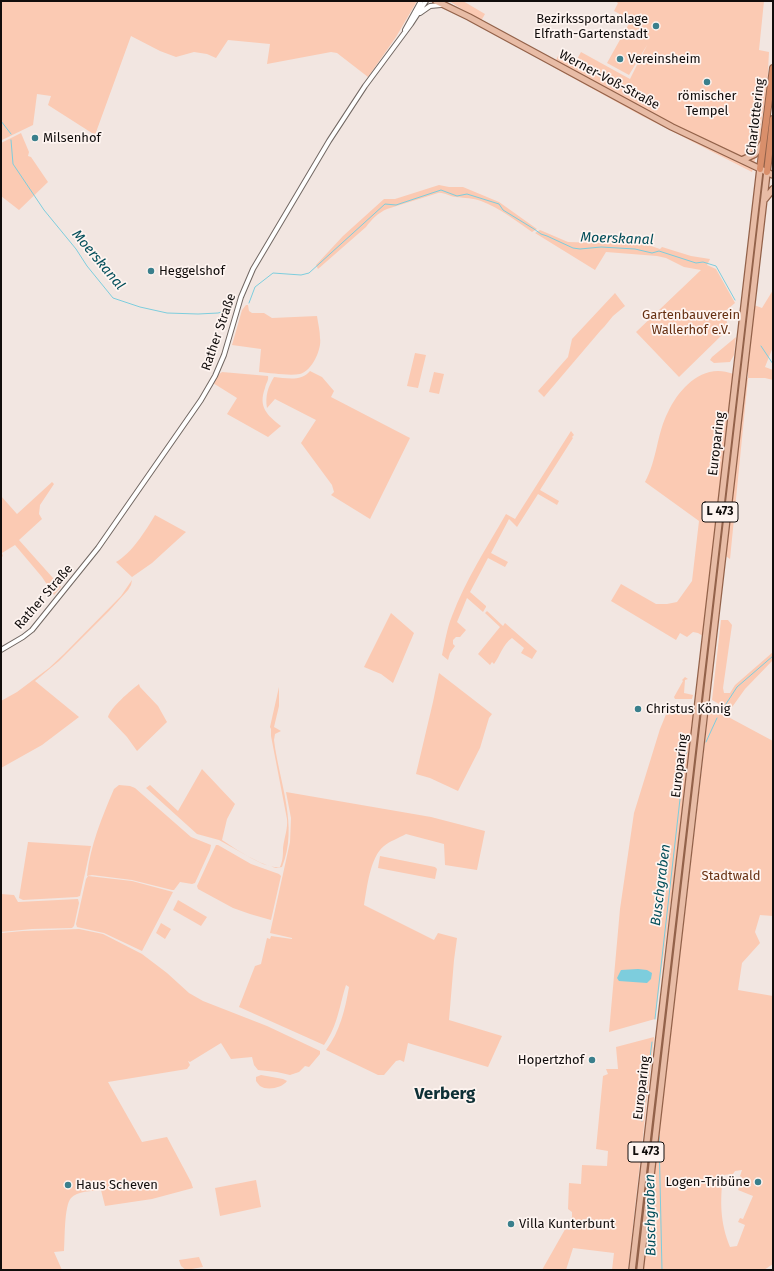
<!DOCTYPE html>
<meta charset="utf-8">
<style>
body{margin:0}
#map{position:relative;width:774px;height:1271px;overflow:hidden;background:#f2e6e1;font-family:"Fira Sans",sans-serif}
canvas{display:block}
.frame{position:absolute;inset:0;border:2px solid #110d0c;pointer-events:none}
</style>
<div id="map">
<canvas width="774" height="1271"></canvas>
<div class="frame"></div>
</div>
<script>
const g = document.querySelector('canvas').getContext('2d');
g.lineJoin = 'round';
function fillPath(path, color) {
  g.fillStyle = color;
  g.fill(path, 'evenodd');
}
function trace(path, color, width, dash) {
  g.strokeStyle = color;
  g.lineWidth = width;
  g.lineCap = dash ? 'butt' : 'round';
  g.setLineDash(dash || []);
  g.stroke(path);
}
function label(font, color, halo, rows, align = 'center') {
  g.font = font + ' "Fira Sans",sans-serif';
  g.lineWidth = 3.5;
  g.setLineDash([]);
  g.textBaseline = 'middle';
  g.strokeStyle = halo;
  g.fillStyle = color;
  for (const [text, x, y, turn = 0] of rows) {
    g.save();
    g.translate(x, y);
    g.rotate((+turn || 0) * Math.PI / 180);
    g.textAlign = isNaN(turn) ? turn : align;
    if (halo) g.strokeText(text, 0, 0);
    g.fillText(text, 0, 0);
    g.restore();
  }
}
const green = new Path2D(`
 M1 1H417L396 37 368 77 337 53 331 52 267 64 270 44 228 40 216 58 207 54 194 52 176 57 160 51 131 36 95 135 48 105 51 96 37 94 33 125 2 140Z
 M449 1H463L485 14 481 21Z
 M615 1H764L759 50 769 52 767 90 762 117 759 144 752 172 642 116 553 67 558 56 574 65 581 52 630 79 647 45 629 75 607 63 631 20 614 11 618 3Z
 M21 133 29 152 28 156 31 157 48 182 19 210 1 196V143Z
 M439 185 449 187H463L499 202 537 229 532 232C516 221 500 208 481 201 473 198 465 198 456 197 450 197 444 192 438 193L387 209C378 213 372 219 366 227L318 269 316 265 343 236 384 199H395Z
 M540 230 568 242 601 243 626 241 639 242 660 249 662 247 691 256 710 259 707 265 716 269 735 303 724 312 728 326 721 328 723 334 679 377 636 332 701 270 684 267 666 258 657 256 606 252 595 270 535 233Z
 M773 290V347L765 367 773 370V380L765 378H748L730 559 714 548 703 636 698 633 693 632 687 637 680 633 676 640 611 601 621 584 656 604H667L677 602 692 581 699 521 645 482C657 460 657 433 668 412 677 393 695 371 718 371 728 371 738 376 748 378V357L754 305 762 308Z
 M615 293 625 306 613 316 604 327 601 330 544 397 538 391 568 357 572 339Z
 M246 305H248L249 311 252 313H264L272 318 317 316C318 323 320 331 320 338 322 349 312 371 300 374 289 376 271 373 259 372L261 349 232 345 242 310Z
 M736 337 734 355 730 362 714 363 710 360 712 357Z
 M415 353 426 355 418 388 407 386Z
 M310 371 322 377 334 391 331 397 410 438 370 519 331 495 334 492 332 485 301 443 316 420 275 399 267 408C265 396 268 387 274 377 286 378 301 382 310 371Z
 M222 372 268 376C269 380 266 383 265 388 258 407 267 415 281 426L268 437 227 414 237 398 213 383 218 375Z
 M434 372 444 374 439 394 429 392Z
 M571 431 574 435 572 437 573 438 540 490 559 501 557 505 538 494 517 527 509 519 491 553 508 562 505 567 488 558 470 592 486 606V607L483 612 467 598 457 622 466 630 460 637H456L453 640V644L455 646 450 653 448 660 442 655C445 642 447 628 452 616 465 581 487 547 506 514L515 519Z
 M52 482 54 484 40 505 39 514 42 519 19 540 61 587 54 595 42 577 15 545 2 553 3 556 1 558V496L17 514Z
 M155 515 186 532 152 563 132 577 116 562C132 553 146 530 155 515Z
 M132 580 131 585 128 590 109 611 59 661 35 681 79 717 42 745 1 768V701L17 692 49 668 64 654 121 596Z
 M487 611 503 626 505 623 537 651 532 659 521 653 524 648 512 638C503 644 500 656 494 664L492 662 490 665 478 654 500 627 485 613Z
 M391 613 414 633 393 683 381 674 364 667Z
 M721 620H728L732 625 723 688 724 693H730L735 685 773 652V660L745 689 730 710 712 700Z
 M439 673 492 714 489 718 480 748 458 791 430 778 416 774 433 702Z
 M685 677 688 679 685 680 684 693 693 695 692 699H675L674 697 683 681 682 680Z
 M139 684 140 687 158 706 167 722 137 751 127 737 108 717C111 707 130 691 139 684Z
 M279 687V706L274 727 281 731 275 734 274 740C279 782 299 826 282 867L276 868 263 864 251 858 219 840 197 834 146 788 150 785 178 811 202 769 235 804 227 819 222 840C234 848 267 870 280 867 283 860 283 855 283 848 284 838 288 829 287 819L271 736V729L270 727Z
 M676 707 688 708 693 715 674 879 655 1019 609 1032 620 909 634 813 660 729 667 712Z
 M719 712 773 741V916L760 915 755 932 760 943 742 963 738 990 773 996V1264L764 1270H643L708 716 712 713ZM742 1170 740 1176 743 1179 738 1190 753 1196 743 1219 740 1218 738 1222 745 1225 737 1246 730 1247C720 1222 720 1202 723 1175L733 1174 735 1171Z
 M119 785 130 786 135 788 191 837 211 845 210 850 195 883 192 884 180 882 174 890H172L132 880 92 875 87 876C90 846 102 817 114 789Z
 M286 792 431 817 485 831 477 870 445 865 444 844 406 834C399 838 390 841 384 846 370 857 367 888 364 905L434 940 438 933 457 938 454 960 449 1020 502 1036 488 1067 408 1043 404 1062 400 1060 396 1061 384 1075H378L326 1050C340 1031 345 1010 349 987L346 985C339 1007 338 1025 324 1045L239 1007 255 966 261 964 267 938 270 939 271 936 292 939V938L270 933 290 842 291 818Z
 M28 842 91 846 80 896 77 897 23 900 19 898Z
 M216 845H218L251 864 279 874 281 876 271 920 250 914 233 908 198 889 197 886Z
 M380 856 435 867 437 869 435 879 378 868Z
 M88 876 132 881 173 892 142 951 104 933 77 927 76 924 86 879Z
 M1 894 14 895 18 902 78 899 79 903 74 926 72 928 32 929 1 932Z
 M178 900 207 917 201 926 173 910Z
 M161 923 171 929 165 939 156 933Z
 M79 929 103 934 142 954 167 973 189 993 203 1001 267 1026 320 1051V1054L309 1067 305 1066 299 1072 290 1075 277 1072 258 1070 254 1065 252 1057 231 1059 221 1043 190 1062 188 1061 190 1065 187 1069 108 1082 142 1142 167 1137 191 1182 193 1188 152 1199 105 1206 101 1190C92 1191 77 1191 71 1198 64 1206 65 1239 64 1251L54 1252 62 1270H1V933L23 931Z
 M654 1037 628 1270H612L614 1253 573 1248 566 1270H542L572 1217V1212L568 1209 569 1183 581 1184 582 1165 607 1166 608 1151 596 1149 603 1076 608 1074 606 1069H618L616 1047Z
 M261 1075 283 1079 287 1081C282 1088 267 1091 260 1086 258 1084 257 1082 256 1081V1077Z
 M256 1180 261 1207 220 1216 215 1188Z
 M199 1257 203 1267 186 1270 181 1266 179 1260Z`);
const water = new Path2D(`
 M638 969 647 970 652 973 651 979 647 983 619 981 617 978 621 970Z`);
const stream = new Path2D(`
 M1 121 11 134
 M11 140 13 164 44 210 76 249 87 266 113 298 140 307 167 313 198 314 218 313 226 311
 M249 303 255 287 273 273 301 275 309 273 385 204 396 205 441 190 457 196 467 194 499 204 503 210 534 229 541 234 547 236 573 248 580 249 601 247 635 249 652 253 659 251 696 263 703 262 716 266 735 300
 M761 346 773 364
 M724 707 737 687 773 656
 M706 742 717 718
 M655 1019 685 755 687 752
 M642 1121 652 1042
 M659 1136 662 1270`);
const minor = new Path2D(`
 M420 13 430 6 441 5
 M405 30 421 1
 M1 650 23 637 32 630 98 548 201 400 215 376 224 355 241 297 253 269 329 141 365 86 411 24 426 1`);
const major = new Path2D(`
 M436 1 469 17 672 127 773 175
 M742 160 755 154 762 144
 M765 199 773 189
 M632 1270 760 169
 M640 1270 767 172`);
const highway = new Path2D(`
 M760 169 773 68
 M767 172 773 119`);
const markers = [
 [656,26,4,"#3a7f8c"],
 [620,59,4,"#3a7f8c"],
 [707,82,4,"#3a7f8c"],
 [35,138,4,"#3a7f8c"],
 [151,271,4,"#3a7f8c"],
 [638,709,4,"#3a7f8c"],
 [592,1060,4,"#3a7f8c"],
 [758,1182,4,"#3a7f8c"],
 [68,1185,4,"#3a7f8c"],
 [511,1224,4,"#3a7f8c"]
];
const shields = [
 [720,512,36],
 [646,1152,36]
];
const shieldNames = [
 ["L 473",720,512],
 ["L 473",646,1152]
];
const poiNames = [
 ["Bezirkssportanlage",648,19,"right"],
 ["Elfrath-Gartenstadt",648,34,"right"],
 ["Vereinsheim",628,59],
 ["römischer",707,96,"center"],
 ["Tempel",707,111,"center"],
 ["Milsenhof",43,138],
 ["Heggelshof",159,271],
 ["Christus König",646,709],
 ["Hopertzhof",584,1060,"right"],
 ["Logen-Tribüne",750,1182,"right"],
 ["Haus Scheven",76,1185],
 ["Villa Kunterbunt",519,1224]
];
const streetNames = [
 ["Werner-Voß-Straße",609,80,28],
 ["Charlottering",756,117,-83],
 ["Rather Straße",219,332,-71],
 ["Europaring",717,444,-83],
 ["Rather Straße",44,597,-49],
 ["Europaring",680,766,-83],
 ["Europaring",642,1088,-83]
];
const parkNames = [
 ["Gartenbauverein",691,315],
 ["Wallerhof e.V.",691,330],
 ["Stadtwald",731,876]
];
const waterNames = [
 ["Moerskanal",617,239,2],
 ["Moerskanal",98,260,50],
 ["Buschgraben",661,885,-83],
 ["Buschgraben",651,1215,-91]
];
const districtNames = [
 ["Verberg",445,1094]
];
fillPath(green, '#fbcab3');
fillPath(water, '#7dcddd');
trace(stream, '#7dcddd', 1);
trace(minor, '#716762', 6);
trace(major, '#93624a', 8);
trace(highway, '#93624a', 8);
trace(minor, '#fff', 4);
trace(major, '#e8bca6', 5.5);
trace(highway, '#d98f6b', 6);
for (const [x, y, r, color] of markers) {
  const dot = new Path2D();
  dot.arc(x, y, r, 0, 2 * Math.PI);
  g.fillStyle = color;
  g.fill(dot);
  trace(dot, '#fef4f0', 1.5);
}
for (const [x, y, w] of shields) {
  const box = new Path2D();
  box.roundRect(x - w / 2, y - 10, w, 20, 3);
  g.fillStyle = '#fef4f0';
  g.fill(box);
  trace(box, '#110d0c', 1);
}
label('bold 12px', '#110d0c', null, shieldNames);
label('13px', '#110d0c', '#fef4f0', poiNames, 'left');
label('13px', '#110d0c', '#fef4f0', streetNames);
label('13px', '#673012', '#fef4f0', parkNames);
label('italic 14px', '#014d59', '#fef4f0', waterNames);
label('bold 17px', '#0e3036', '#fef4f0', districtNames);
</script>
